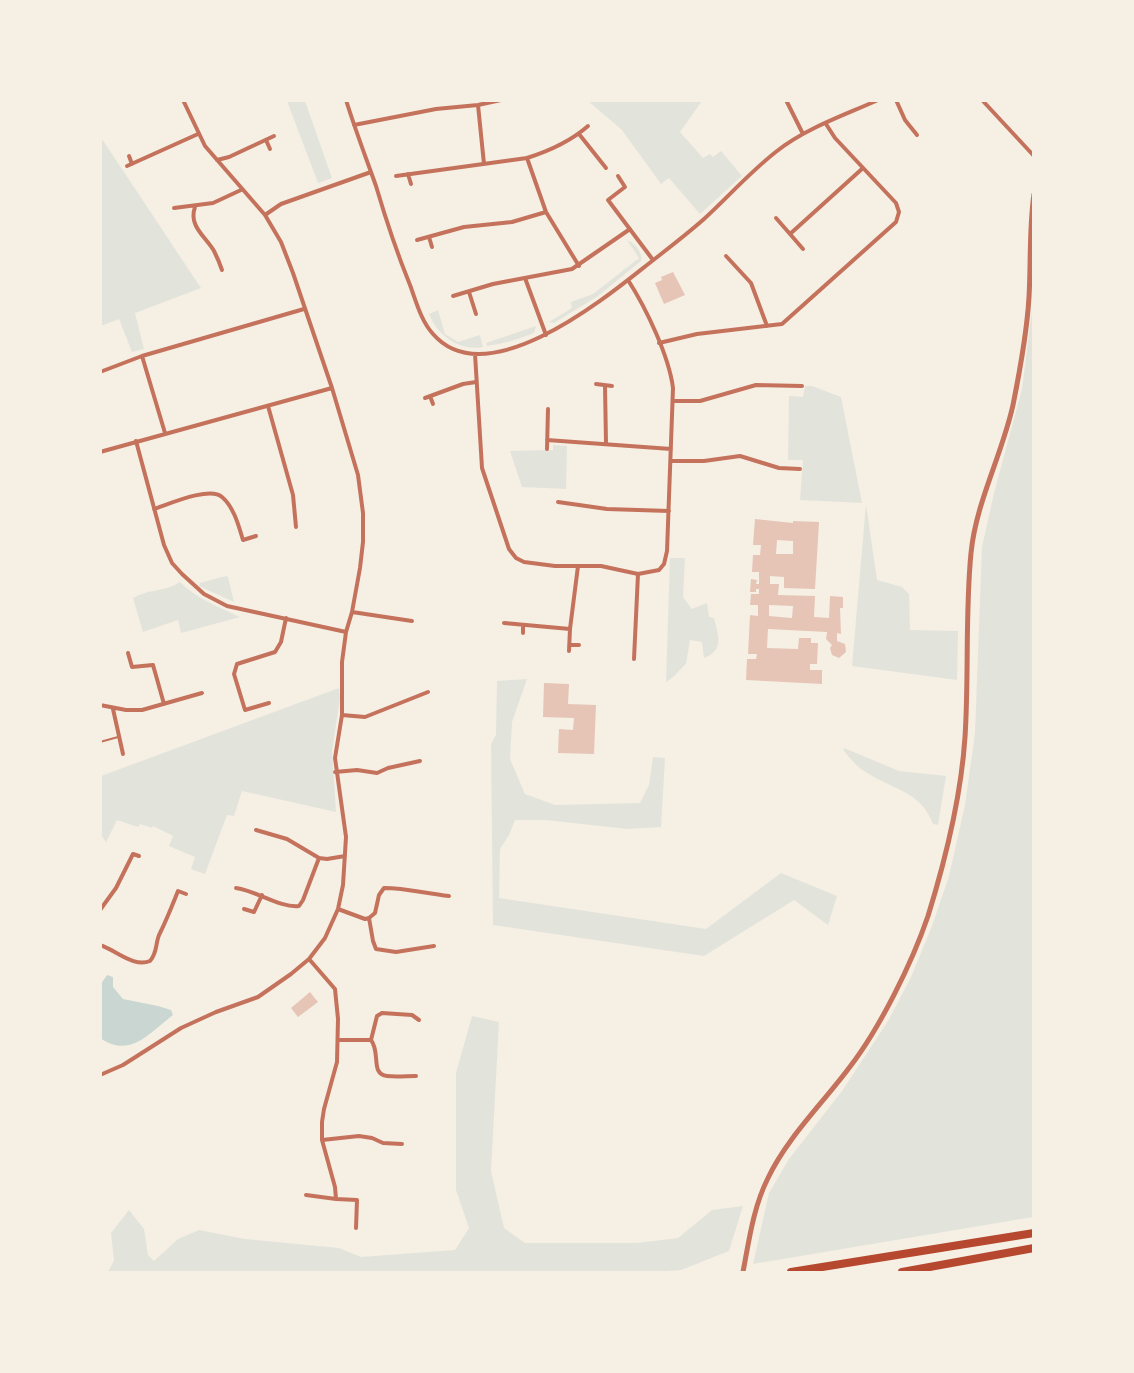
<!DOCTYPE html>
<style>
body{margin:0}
#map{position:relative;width:1134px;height:1373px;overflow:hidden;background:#f6efe4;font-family:"Alegreya Sans",sans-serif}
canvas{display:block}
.frame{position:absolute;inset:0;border:102px solid #f6efe4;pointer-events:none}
</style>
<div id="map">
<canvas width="1134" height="1373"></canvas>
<div class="frame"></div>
</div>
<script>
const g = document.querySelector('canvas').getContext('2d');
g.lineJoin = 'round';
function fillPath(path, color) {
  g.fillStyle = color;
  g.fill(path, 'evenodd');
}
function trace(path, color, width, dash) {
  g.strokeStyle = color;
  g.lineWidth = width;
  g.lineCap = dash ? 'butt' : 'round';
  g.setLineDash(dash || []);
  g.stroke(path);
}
const green = new Path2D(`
 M287 101H305L332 178 318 183Z
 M588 101H702L680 132 703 158 710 154 713 157 721 151 742 176 700 214 669 178 661 184 622 130Z
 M100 136 201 288 135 313 144 349 132 352 119 319 101 326Z
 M627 240C635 243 643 253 641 261L598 296 554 323 549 322 572 308 571 302 593 294 639 258Z
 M1033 302V1217L753 1264 769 1193 789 1159 842 1091 888 1021 911 977 932 926 949 876 965 805 975 733 982 547 994 493 1022 389Z
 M438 310 445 334 458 342 480 335 483 347C459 351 438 336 429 314Z
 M536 326 534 333C519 339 503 344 487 346L486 343Z
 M805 386H812L841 397 862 503 800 500 803 460H788L789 396 803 397Z
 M553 445 567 446 566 489 522 487 510 451 553 450Z
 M866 504 877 580 902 587 909 594 910 630 958 631 957 680 852 666Z
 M670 558H685L683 597 692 609 707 603 709 617 714 618C718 635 725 650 704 658L702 642 690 640 686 664C679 670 674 678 666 682Z
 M226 576 228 577 234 602 199 586 200 583Z
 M180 582C195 598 219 607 240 617L181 633 178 620 143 632 133 598C148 589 165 592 180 582Z
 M527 679 512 722 510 759 525 794 555 805 640 803 649 785 653 757 665 758 661 827 627 829 546 820H515L509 835 500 849 499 898 706 929 781 873 837 896 828 925 794 900 704 956 493 925 491 744 496 735 497 681Z
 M339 688 340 698 332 752 336 812 242 791 234 816 227 815 205 874 191 869 195 857 169 846 173 836 153 826 152 828 140 824 138 827 117 820 106 842 100 833 101 776Z
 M844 748 899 771 946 776 938 825 933 824C920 790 892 790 864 771 856 766 850 758 844 751Z
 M472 1016 499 1022 491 1171 504 1228 525 1243H637L678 1238 712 1210 743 1206 729 1251 681 1270 654 1272H108L114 1260 111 1233 129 1210 144 1229 148 1255 154 1261 178 1239 199 1230 245 1239 339 1248 361 1257 455 1250 469 1228 456 1190V1073Z`);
const water = new Path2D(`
 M107 975 113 977V987L123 999 158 1006 171 1010 173 1015C149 1033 131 1059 100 1038L101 984Z`);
const building = new Path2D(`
 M673 272 685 295 664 304 655 283 662 280 661 277Z
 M755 519 793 523V521L819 522 815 589 784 588V577L770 576V584H779L778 595 815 596 814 617 829 618 830 596 843 597V608H840L841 634 837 633V641L845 644 846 652 839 658 832 655 830 648 832 645 826 639 827 632 768 629 767 648 798 649 799 638H811V643H818L817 664H810V670H822V684L746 680 747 659H756L757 654H748L750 615 758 616V605H750L751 594H759V589H756V592H750L751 579 757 580 756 584H759V572H752L753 555H760L761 545H753ZM777 540 793 541V554H776ZM769 605 793 606 792 618 769 616Z
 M544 683 569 684 568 704 596 705 594 754 558 753 559 729 573 730 574 718 543 717Z
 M310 992 318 1002 298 1017 291 1008Z`);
const service = new Path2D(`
 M100 742 118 737`);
const minor = new Path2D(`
 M346 100C355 129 366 158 376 186 386 220 397 253 410 285 416 301 421 321 433 334 486 395 603 300 647 265 666 250 686 235 704 219 728 197 751 171 777 151 806 128 845 115 878 100
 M786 100 803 134
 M896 100 905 120 917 135
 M982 100 1034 156
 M478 105 484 164
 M354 125 436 109 478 105 501 100
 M579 134 606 168
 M266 140 270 149
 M129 156 132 164
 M527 158 546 212 579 266
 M217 160 229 157 274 136
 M127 166 198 134
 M408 174 411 184
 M396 176 527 158C549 151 571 141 588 126
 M618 176 625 187 608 200 653 260
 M195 207C188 226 206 237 214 251 217 257 220 264 222 270
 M174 208 213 203 241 190
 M265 215 281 204 371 172
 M776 218 790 234 863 168
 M790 234 803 249
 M429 237 432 247
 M417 240 464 227 512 222 546 212
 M726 256 751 283 767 326
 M525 278 546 335
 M469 292 476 314
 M453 296 493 284 572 269 630 229
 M659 343 697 334 782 324 896 222 899 212 896 203 835 138 826 124
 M475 354 482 468 509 549 516 558 524 562 555 566H601L638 574 659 570 664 564 667 551 673 388C669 356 646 308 628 280
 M142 356 165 433
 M100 372 142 356 304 309
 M596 384 612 386
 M605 386 606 443
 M430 396 433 404
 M425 398 463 384 476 382
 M673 401H700L756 385 802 386
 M268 406 293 495 296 527
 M547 440 671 449
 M136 441 164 545 172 563 182 574 204 594 227 606 346 632
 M547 449 548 409
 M100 452 332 388
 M671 461H704L740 456 779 468 800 469
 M558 502 607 509 669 511
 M154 509C169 504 210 486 222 497 234 507 239 527 243 540L256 536
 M352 612 412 621
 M504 623 570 629 578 566
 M523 633V625
 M570 645H579
 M569 651 570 629
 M128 653 132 667 153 665 164 704
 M634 659 638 574
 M269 703 245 710 234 674 237 664 275 652 281 642 286 618
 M100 705 126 710H142L202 693
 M113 709 123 754
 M342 715 365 717 428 692
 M335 772 357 770 377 773 388 768 420 761
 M319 858 327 859 345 856
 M236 888C257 891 280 908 299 906L303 900 319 858 287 839 256 830
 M244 909 254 912 262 895
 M338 909 365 919 369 918
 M100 910 116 888 133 854 139 856
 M100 945C116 950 134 968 150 961 158 952 155 942 160 933 167 919 172 906 178 891L186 894
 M434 946 396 952 376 949 373 941 369 918 375 913 379 895 384 888C407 888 427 894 449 896
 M309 959 335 989 338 1019 337 1062 324 1109 322 1122V1140L335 1187 336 1199 357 1200 356 1228
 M338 1040H371
 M100 1075 123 1065 181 1028 216 1012 258 997 291 974 309 959 325 938 338 909 343 885 346 837 335 758 342 715V662L346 632 352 612 360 568 363 542V513L358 475 332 388 293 273 281 242 265 215 205 146 183 100
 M416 1076C407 1076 396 1077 387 1076 370 1074 381 1053 371 1040L377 1016 382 1013 412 1015 419 1020
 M322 1140 359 1136 372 1138 383 1143 402 1144
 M306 1195 336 1199`);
const tertiary = new Path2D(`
 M743 1272C749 1241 753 1208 768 1178 787 1138 822 1104 849 1068 880 1028 912 963 928 916 946 858 961 798 965 737 969 676 965 614 971 553 976 502 1002 455 1013 405 1020 370 1027 333 1029 297 1031 263 1029 228 1034 194`);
const motorway = new Path2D(`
 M791 1272 1034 1233
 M902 1272 1034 1248`);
fillPath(green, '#e2e4dc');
fillPath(water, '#c9d6d2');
fillPath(building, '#e6c5b7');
trace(service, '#c5725c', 2);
trace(minor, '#c5725c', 4);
trace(tertiary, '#c5725c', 5);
trace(motorway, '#b5482f', 8);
</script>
